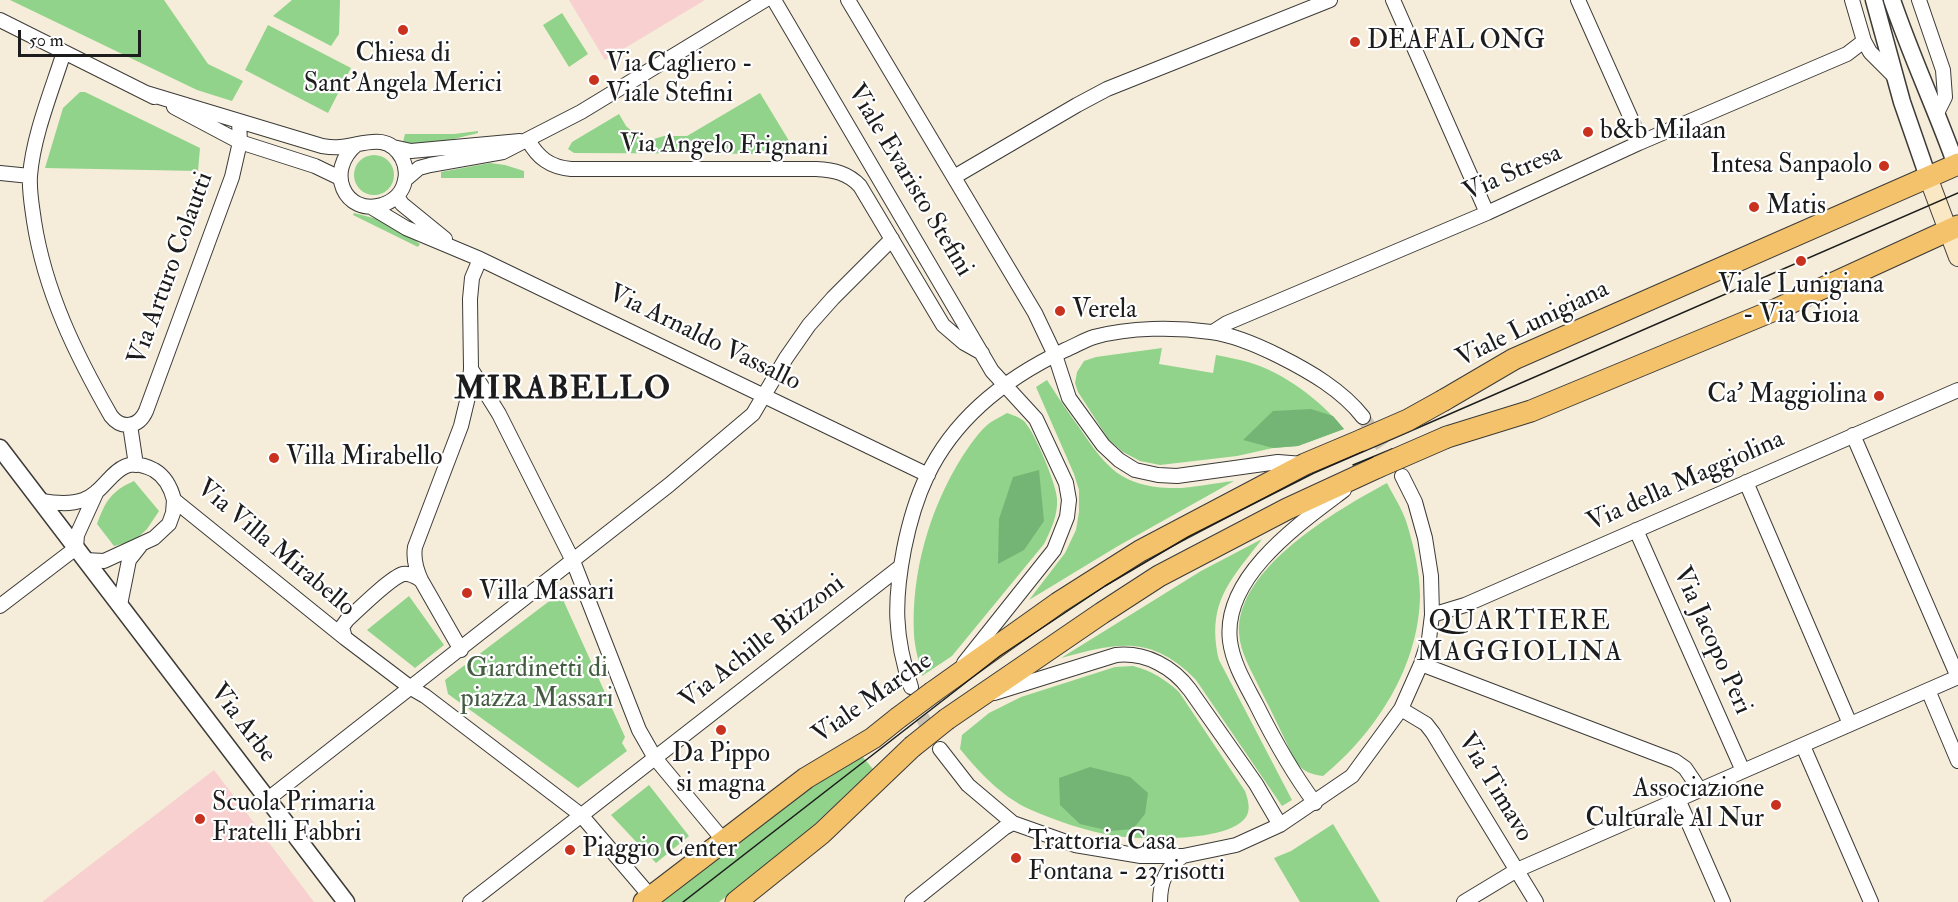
<!DOCTYPE html>
<meta charset="utf-8">
<style>
body{margin:0}
#map{position:relative;width:1958px;height:902px;overflow:hidden;background:#f5edd9;font-family:"IM FELL Double Pica",serif}
canvas{display:block}
.scale{position:absolute;left:18px;top:30px;width:123px;height:27px;box-sizing:border-box;border:3px solid #1c1c1c;border-top:0;padding-left:8px;font-size:18px;line-height:21px;white-space:nowrap;color:#1c1c1c;-webkit-text-stroke:4px #fff;paint-order:stroke}
</style>
<div id="map">
<canvas width="1958" height="902"></canvas>
<div class="scale">50 m</div>
</div>
<script>
const g = document.querySelector('canvas').getContext('2d');
g.lineJoin = 'round';
function fillPath(path, color) {
  g.fillStyle = color;
  g.fill(path, 'evenodd');
}
function trace(path, color, width, dash) {
  g.strokeStyle = color;
  g.lineWidth = width;
  g.lineCap = dash ? 'butt' : 'round';
  g.setLineDash(dash || []);
  g.stroke(path);
}
function label(font, color, halo, rows, align = 'center') {
  g.font = font + ' "IM FELL Double Pica",serif';
  g.lineWidth = 4.5;
  g.setLineDash([]);
  g.textBaseline = 'middle';
  g.strokeStyle = halo;
  g.fillStyle = color;
  for (const [text, x, y, turn = 0] of rows) {
    g.save();
    g.translate(x, y);
    g.rotate((+turn || 0) * Math.PI / 180);
    g.textAlign = isNaN(turn) ? turn : align;
    if (halo) g.strokeText(text, 0, 0);
    g.fillText(text, 0, 0);
    g.restore();
  }
}
const built = new Path2D(`
 M569 0H705L605 60Z
 M214 770 314 902H42Z`);
const green = new Path2D(`
 M10 0H164L208 64 243 81 232 101 197 90Z
 M292 0H340L339 34 331 46 273 16Z
 M562 13 588 54 569 67 543 25Z
 M268 25 351 68 328 113 245 70Z
 M80 92H85L200 148 198 171 45 168 63 108Z
 M760 93 797 154 574 153 568 149 572 142 619 114 626 126 643 141H647L664 136H687Z
 M478 131V133C461 137 417 150 403 142L405 134H454Z
 M354 175a20 20 0 1 1 40 0a20 20 0 1 1-40 0Z
 M490 163 505 165 524 171V178H441V172Z
 M354 213 381 220 403 231 420 244 418 247 353 215Z
 M1162 348 1159 364 1213 373 1216 355C1226 357 1238 359 1248 362 1285 373 1320 400 1344 429L1298 446 1273 448 1237 456 1160 465 1140 461 1123 452 1109 440 1078 392 1075 383 1077 372 1084 361 1096 357Z
 M1047 380C1058 397 1069 414 1081 430 1106 467 1121 486 1169 488 1190 489 1213 483 1234 481L1118 546 1029 600 1065 553 1076 530 1079 512V490L1074 474 1036 387Z
 M1007 413C1015 416 1023 418 1027 425 1036 436 1057 486 1057 499 1058 515 1051 530 1044 544L952 656 922 676C919 662 915 649 914 635 911 573 929 510 962 457 970 445 979 431 991 422 996 419 1002 416 1007 413Z
 M134 481 159 511 147 529 134 541 114 546 97 524C105 502 111 491 134 481Z
 M1387 483C1394 497 1403 510 1407 524 1414 547 1420 573 1420 596 1419 666 1376 733 1323 776 1309 774 1302 771 1294 759 1283 735 1272 712 1260 689 1252 671 1240 653 1239 633 1236 568 1337 510 1387 483Z
 M1262 539C1230 581 1206 603 1219 660L1292 800 1282 806 1196 680C1151 634 1118 643 1061 658L1201 571Z
 M560 593 625 737 622 743 627 751 578 788 448 694 445 680Z
 M409 596 444 645 415 668 367 630Z
 M1133 666C1152 671 1165 679 1179 692L1245 791C1248 800 1251 809 1246 817 1229 842 1144 840 1117 836 1087 832 1057 821 1029 809 1001 796 979 772 960 749L962 735 989 713 1021 697 1115 667Z
 M861 755 873 769 798 840 719 902H661L779 809Z
 M649 785 689 836 656 863 611 815Z
 M1333 824 1380 902H1300L1274 858 1291 851Z`);
const forest = new Path2D(`
 M1311 409 1333 416 1344 429 1298 446 1273 448 1243 440 1273 411Z
 M1039 470 1044 521 1024 550 998 564 999 519 1013 477Z
 M1090 767 1130 777 1148 793 1145 814 1133 829 1110 831 1080 824 1060 805 1059 778Z`);
const minorTunnel = new Path2D(`
 M1363 417 1396 467
 M914 697 920 713 934 739`);
const minor = new Path2D(`
 M774 0 992 371 1036 419 1066 483 1069 500 1067 517 1054 550 964 663
 M848 0 1035 313 1055 355 1069 398 1103 445 1119 460 1135 470 1158 475 1177 476 1278 462 1303 464
 M1393 0 1487 213
 M1578 0 1633 123 1639 143
 M1852 0 1864 41 1870 52 1894 76
 M1919 0 1943 70 1945 97 1937 113
 M0 20 154 97
 M64 52C52 90 33 136 30 176 29 191 32 206 34 221 45 292 76 355 111 416 122 430 139 427 146 411L232 177 240 142 239 121
 M146 93 322 146C328 147 334 148 340 147 363 145 387 131 402 158 405 164 407 172 405 180 403 192 394 201 382 205 345 216 324 171 357 144
 M174 107 240 142 315 166 340 178
 M528 140C538 158 550 167 571 169H816C834 170 848 173 860 186L943 325 964 343 982 353
 M393 147 411 151 520 141
 M0 173 30 176
 M954 177 1077 105 1107 89 1330 0
 M405 180 419 168 430 165 503 152 581 112 765 0
 M397 196 402 204 445 239
 M371 207 406 228 480 259 928 475
 M1213 332 1227 323 1487 213 1639 143 1847 54 1864 41
 M471 369 499 414 573 561 639 730 655 758 724 841
 M130 425 136 465
 M1853 435 1958 677
 M1746 482 1850 724
 M41 501C54 503 70 505 83 500 111 490 115 450 154 470 166 477 171 488 174 500L345 638 411 688 425 696 581 815 651 897
 M1636 530 1743 771
 M85 560 104 561 154 538 169 524 173 513 174 500
 M120 605 129 560 140 546
 M0 606 76 548 77 535 97 491
 M1432 615 1465 605 1958 390
 M345 638 342 627 347 620C359 609 390 578 403 574 410 573 416 577 421 580
 M461 650 421 580C416 569 413 559 415 547L461 426 468 397 471 369 470 299 472 278 480 259
 M1421 664 1675 761 1685 768 1700 790
 M911 687C894 636 894 601 904 549 909 524 916 499 927 476 955 417 1008 377 1065 350 1075 346 1084 340 1094 337 1130 327 1175 327 1211 332 1235 335 1259 346 1279 356 1309 371 1342 390 1363 417
 M1928 690 1958 761
 M994 693 1116 655C1146 652 1173 667 1190 690L1256 784 1280 825
 M1401 709 1426 724 1433 733 1536 902
 M1803 746 1871 902
 M940 749 968 785 1013 823 1075 845 1141 856H1183L1236 845 1280 825 1352 776 1401 709 1421 664 1429 639 1432 615 1431 576 1425 538 1415 502 1402 476
 M268 799 669 485 753 414 786 358 809 325 833 298 892 239
 M1678 799 1723 902
 M1315 803C1291 771 1274 740 1256 704 1246 685 1233 664 1230 641 1222 577 1299 524 1344 490
 M470 902 900 567
 M912 902 1004 828 1013 823
 M1160 902C1160 882 1166 867 1183 856
 M1464 902 1517 870 1958 677`);
const tertiary = new Path2D(`
 M1874 0 1902 102 1928 177
 M1892 0C1911 56 1936 109 1956 165
 M0 448 346 902`);
const secondary = new Path2D(`
 M1928 177 1958 257`);
const primary = new Path2D(`
 M1444 400 1514 359 1958 164
 M1447 437 1531 411 1777 309 1958 226
 M933 692 1058 603 1140 551 1305 464 1362 440
 M947 719 1102 613 1159 576 1287 509 1378 467
 M644 902 806 778 873 738 898 718
 M736 902 822 833 912 747`);
const tram = new Path2D(`
 M1353 465 1392 449
 M683 902 1000 656 1105 586 1188 537 1314 473 1958 193`);
const primaryBridge = new Path2D(`
 M1362 440 1408 420 1444 400
 M1378 467 1447 437
 M898 718 933 692
 M912 747 947 719`);
const markers = [
 [403,30,6,"#c8321e"],
 [1355,42,6,"#c8321e"],
 [594,80,6,"#c8321e"],
 [1588,132,6,"#c8321e"],
 [1884,166,6,"#c8321e"],
 [1754,207,6,"#c8321e"],
 [1801,261,6,"#c8321e"],
 [1060,311,6,"#c8321e"],
 [1879,396,6,"#c8321e"],
 [274,458,6,"#c8321e"],
 [467,593,6,"#c8321e"],
 [721,730,6,"#c8321e"],
 [1776,805,6,"#c8321e"],
 [200,819,6,"#c8321e"],
 [570,850,6,"#c8321e"],
 [1016,858,6,"#c8321e"]
];
const poiNames = [
 ["DEAFAL ONG",1367,42],
 ["Chiesa di",403,55,"center"],
 ["Sant’Angela Merici",403,85,"center"],
 ["Via Cagliero -",606,65],
 ["Viale Stefini",606,95],
 ["b&b Milaan",1600,132],
 ["Intesa Sanpaolo",1872,166,"right"],
 ["Matis",1766,207],
 ["Viale Lunigiana",1801,286,"center"],
 ["- Via Gioia",1801,316,"center"],
 ["Verela",1072,311],
 ["Ca' Maggiolina",1867,396,"right"],
 ["Villa Mirabello",286,458],
 ["Villa Massari",479,593],
 ["Da Pippo",721,755,"center"],
 ["si magna",721,785,"center"],
 ["Associazione",1764,790,"right"],
 ["Culturale Al Nur",1764,820,"right"],
 ["Scuola Primaria",212,804],
 ["Fratelli Fabbri",212,834],
 ["Trattoria Casa",1028,843],
 ["Fontana - 23 risotti",1028,873],
 ["Piaggio Center",582,850]
];
const streetNames = [
 ["Via Angelo Frignani",724,147,1],
 ["Via Stresa",1513,174,-24],
 ["Viale Evaristo Stefini",909,181,59],
 ["Via Arturo Colautti",172,269,-70],
 ["Viale Lunigiana",1533,325,-26],
 ["Via Arnaldo Vassallo",704,339,26],
 ["Via della Maggiolina",1686,482,-24],
 ["Via Villa Mirabello",275,549,40],
 ["Via Jacopo Peri",1711,641,66],
 ["Via Achille Bizzoni",763,643,-38],
 ["Viale Marche",873,699,-35],
 ["Via Arbe",242,724,53],
 ["Via Timavo",1494,788,59]
];
const parkNames = [
 ["Giardinetti di",537,670],
 ["piazza Massari",537,700]
];
const neighbourhoodNames = [
 ["QUARTIERE",1520,623],
 ["MAGGIOLINA",1520,654]
];
const districtNames = [
 ["MIRABELLO",563,391]
];
fillPath(built, '#f7d0cf');
fillPath(green, '#91d38a');
fillPath(forest, '#74b576');
trace(minorTunnel, '#cac3b3', 14, [14, 7]);
trace(minor, '#3d3b38', 16);
trace(tertiary, '#3d3b38', 19);
trace(secondary, '#3d3b38', 20);
trace(primary, '#3d3b38', 23);
trace(minor, '#fff', 14);
trace(tertiary, '#fff', 16);
trace(secondary, '#fae7c3', 18);
trace(primary, '#f3c26a', 21);
trace(tram, '#1c1c1c', 1.5);
trace(primaryBridge, '#3d3b38', 23, []);
trace(primaryBridge, '#f3c26a', 21);
for (const [x, y, r, color] of markers) {
  const dot = new Path2D();
  dot.arc(x, y, r, 0, 2 * Math.PI);
  g.fillStyle = color;
  g.fill(dot);
  trace(dot, '#fff', 2);
}
label('26px', '#1c1c1c', '#fff', poiNames, 'left');
label('26px', '#1c1c1c', '#fff', streetNames);
label('26px', '#455c42', '#fff', parkNames);
g.letterSpacing = '1.5px';
label('27px', '#1c1c1c', '#fff', neighbourhoodNames);
g.letterSpacing = '0px';
g.letterSpacing = '1.5px';
label('bold 32px', '#1c1c1c', '#fff', districtNames);
g.letterSpacing = '0px';
</script>
